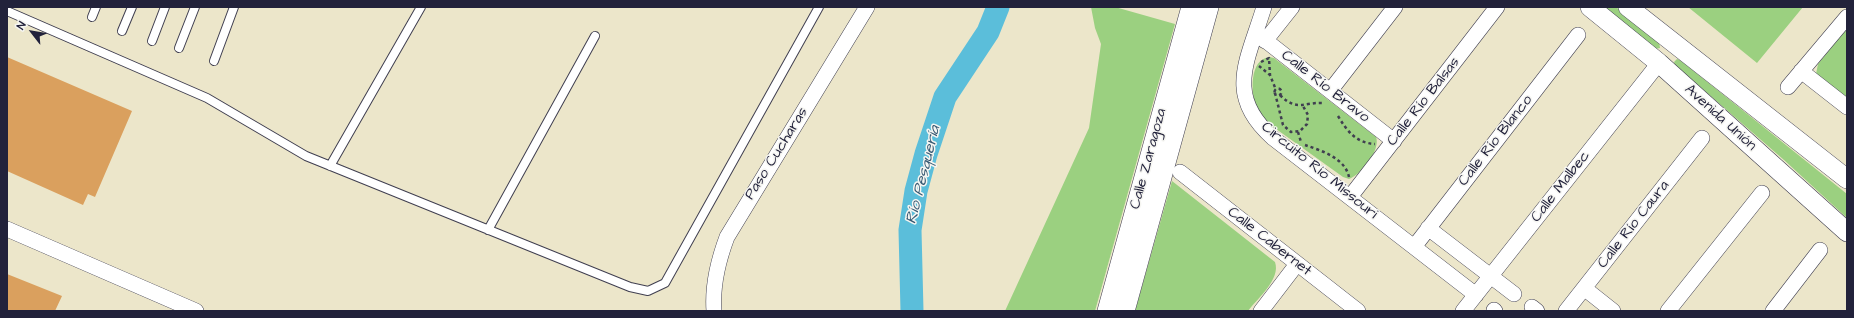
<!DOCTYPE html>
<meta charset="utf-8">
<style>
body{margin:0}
#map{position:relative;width:1854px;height:318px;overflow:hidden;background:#ece6ca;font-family:"Architects Daughter",sans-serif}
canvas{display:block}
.frame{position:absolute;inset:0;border:8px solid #22223b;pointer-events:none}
.north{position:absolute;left:12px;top:12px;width:40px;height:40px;-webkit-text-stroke:3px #f6f6f2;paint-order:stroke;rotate:301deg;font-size:11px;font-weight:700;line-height:16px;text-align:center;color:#22223b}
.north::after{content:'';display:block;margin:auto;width:14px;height:18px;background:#22223b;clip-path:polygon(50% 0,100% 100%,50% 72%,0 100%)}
</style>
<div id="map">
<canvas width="1854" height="318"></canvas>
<div class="frame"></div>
<div class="north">N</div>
</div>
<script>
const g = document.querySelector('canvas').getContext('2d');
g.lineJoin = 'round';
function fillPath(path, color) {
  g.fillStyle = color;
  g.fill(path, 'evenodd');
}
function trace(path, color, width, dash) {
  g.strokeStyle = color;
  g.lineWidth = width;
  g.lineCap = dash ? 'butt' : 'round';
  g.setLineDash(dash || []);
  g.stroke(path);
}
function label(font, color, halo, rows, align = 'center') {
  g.font = font + ' "Architects Daughter",sans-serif';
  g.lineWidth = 3;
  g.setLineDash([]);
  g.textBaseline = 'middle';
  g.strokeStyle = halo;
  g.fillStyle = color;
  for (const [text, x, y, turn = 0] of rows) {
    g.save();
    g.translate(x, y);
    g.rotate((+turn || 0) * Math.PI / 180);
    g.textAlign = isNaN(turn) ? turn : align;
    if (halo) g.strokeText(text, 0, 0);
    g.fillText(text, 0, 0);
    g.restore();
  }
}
const green = new Path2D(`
 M1091 7H1115L1175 24 1095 311H1005L1089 128 1101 44 1095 28Z
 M1603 7H1616L1659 42 1660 48 1655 49Z
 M1688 7H1803L1757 63Z
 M1847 28V99L1816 74 1818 64Z
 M1269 57 1274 58 1376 137C1381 150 1361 175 1349 179L1343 177 1265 121C1262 116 1258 112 1256 107 1251 93 1249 60 1269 57Z
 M1677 59 1680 60 1847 194V218L1784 160 1675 65 1674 62Z
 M1172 181 1275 262C1281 279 1258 298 1248 311H1135Z`);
const river = new Path2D(`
 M912 311 910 230 916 191 926 154 945 97 988 32 998 7`);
const building = new Path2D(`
 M7 57 132 111 95 197 88 194 83 205 7 171Z
 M7 274 62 296 55 311H7Z`);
const path = new Path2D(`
 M1261 62 1269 58 1270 75 1276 90
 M1259 66 1270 75
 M1274.5 92a3.5 3.5 0 1 1 7 0a3.5 3.5 0 1 1-7 0Z
 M1275 93 1283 125 1291 132 1300 131 1307 124 1308 115 1303 106
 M1280 95C1297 112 1304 102 1323 103
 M1338 116C1347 131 1356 143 1375 144
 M1298 132 1301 142
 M1305 145C1322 151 1345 158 1349 177`);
const service = new Path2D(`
 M7 11 207 98 306 156 630 287 648 291 665 283 819 7
 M92 17 96 7
 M122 31 132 7
 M152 41 165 7
 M179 48 195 7
 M214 61 234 7
 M330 166 421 7
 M488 230 595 36`);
const minor = new Path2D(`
 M1264 7C1248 60 1224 95 1273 138L1476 295
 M1256 33 1394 141
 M1265 41 1292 7
 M1801 71 1847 107
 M1788 87 1847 17
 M1330 91 1395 7
 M1180 172 1358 311
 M1350 197 1497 7
 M1428 228 1514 294
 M7 229 196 311
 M1414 247 1578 35
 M1584 288 1613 311
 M1532 307 1537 311
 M1494 310 1495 311
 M714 311C712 285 718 261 727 237L867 7
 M1261 311 1297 264
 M1463 311 1659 63
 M1566 311 1702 138
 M1668 311 1762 193
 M1773 311 1820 250`);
const tertiary = new Path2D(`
 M1590 7 1659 63 1847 232
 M1628 7 1847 179
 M1107 311 1191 7
 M1125 311 1209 7`);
const streetNames = [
 ["Calle Río Bravo",1325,87,38],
 ["Calle Río Balsas",1424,102,-52],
 ["Avenida Unión",1720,118,42],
 ["Calle Río Blanco",1496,141,-52],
 ["Paso Cucharas",777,154,-58],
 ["Calle Zaragoza",1149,159,-75],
 ["Circuito Río Missouri",1319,171,39],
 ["Calle Malbec",1561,187,-52],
 ["Calle Río Caura",1634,225,-52],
 ["Calle Cabernet",1269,242,38]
];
const waterNames = [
 ["Río Pesquería",924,175,-76]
];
fillPath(green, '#9bd080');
trace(river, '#5bbeda', 23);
fillPath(building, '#daa05e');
trace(service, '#403f50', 10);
trace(minor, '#403f50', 16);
trace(tertiary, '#403f50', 20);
trace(path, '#403f50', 2.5, [3, 3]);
trace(service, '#fff', 8);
trace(minor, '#fff', 15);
trace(tertiary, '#fff', 19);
label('15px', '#22223b', '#f6f6f2', streetNames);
label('italic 16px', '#365973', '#f6f6f2', waterNames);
</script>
